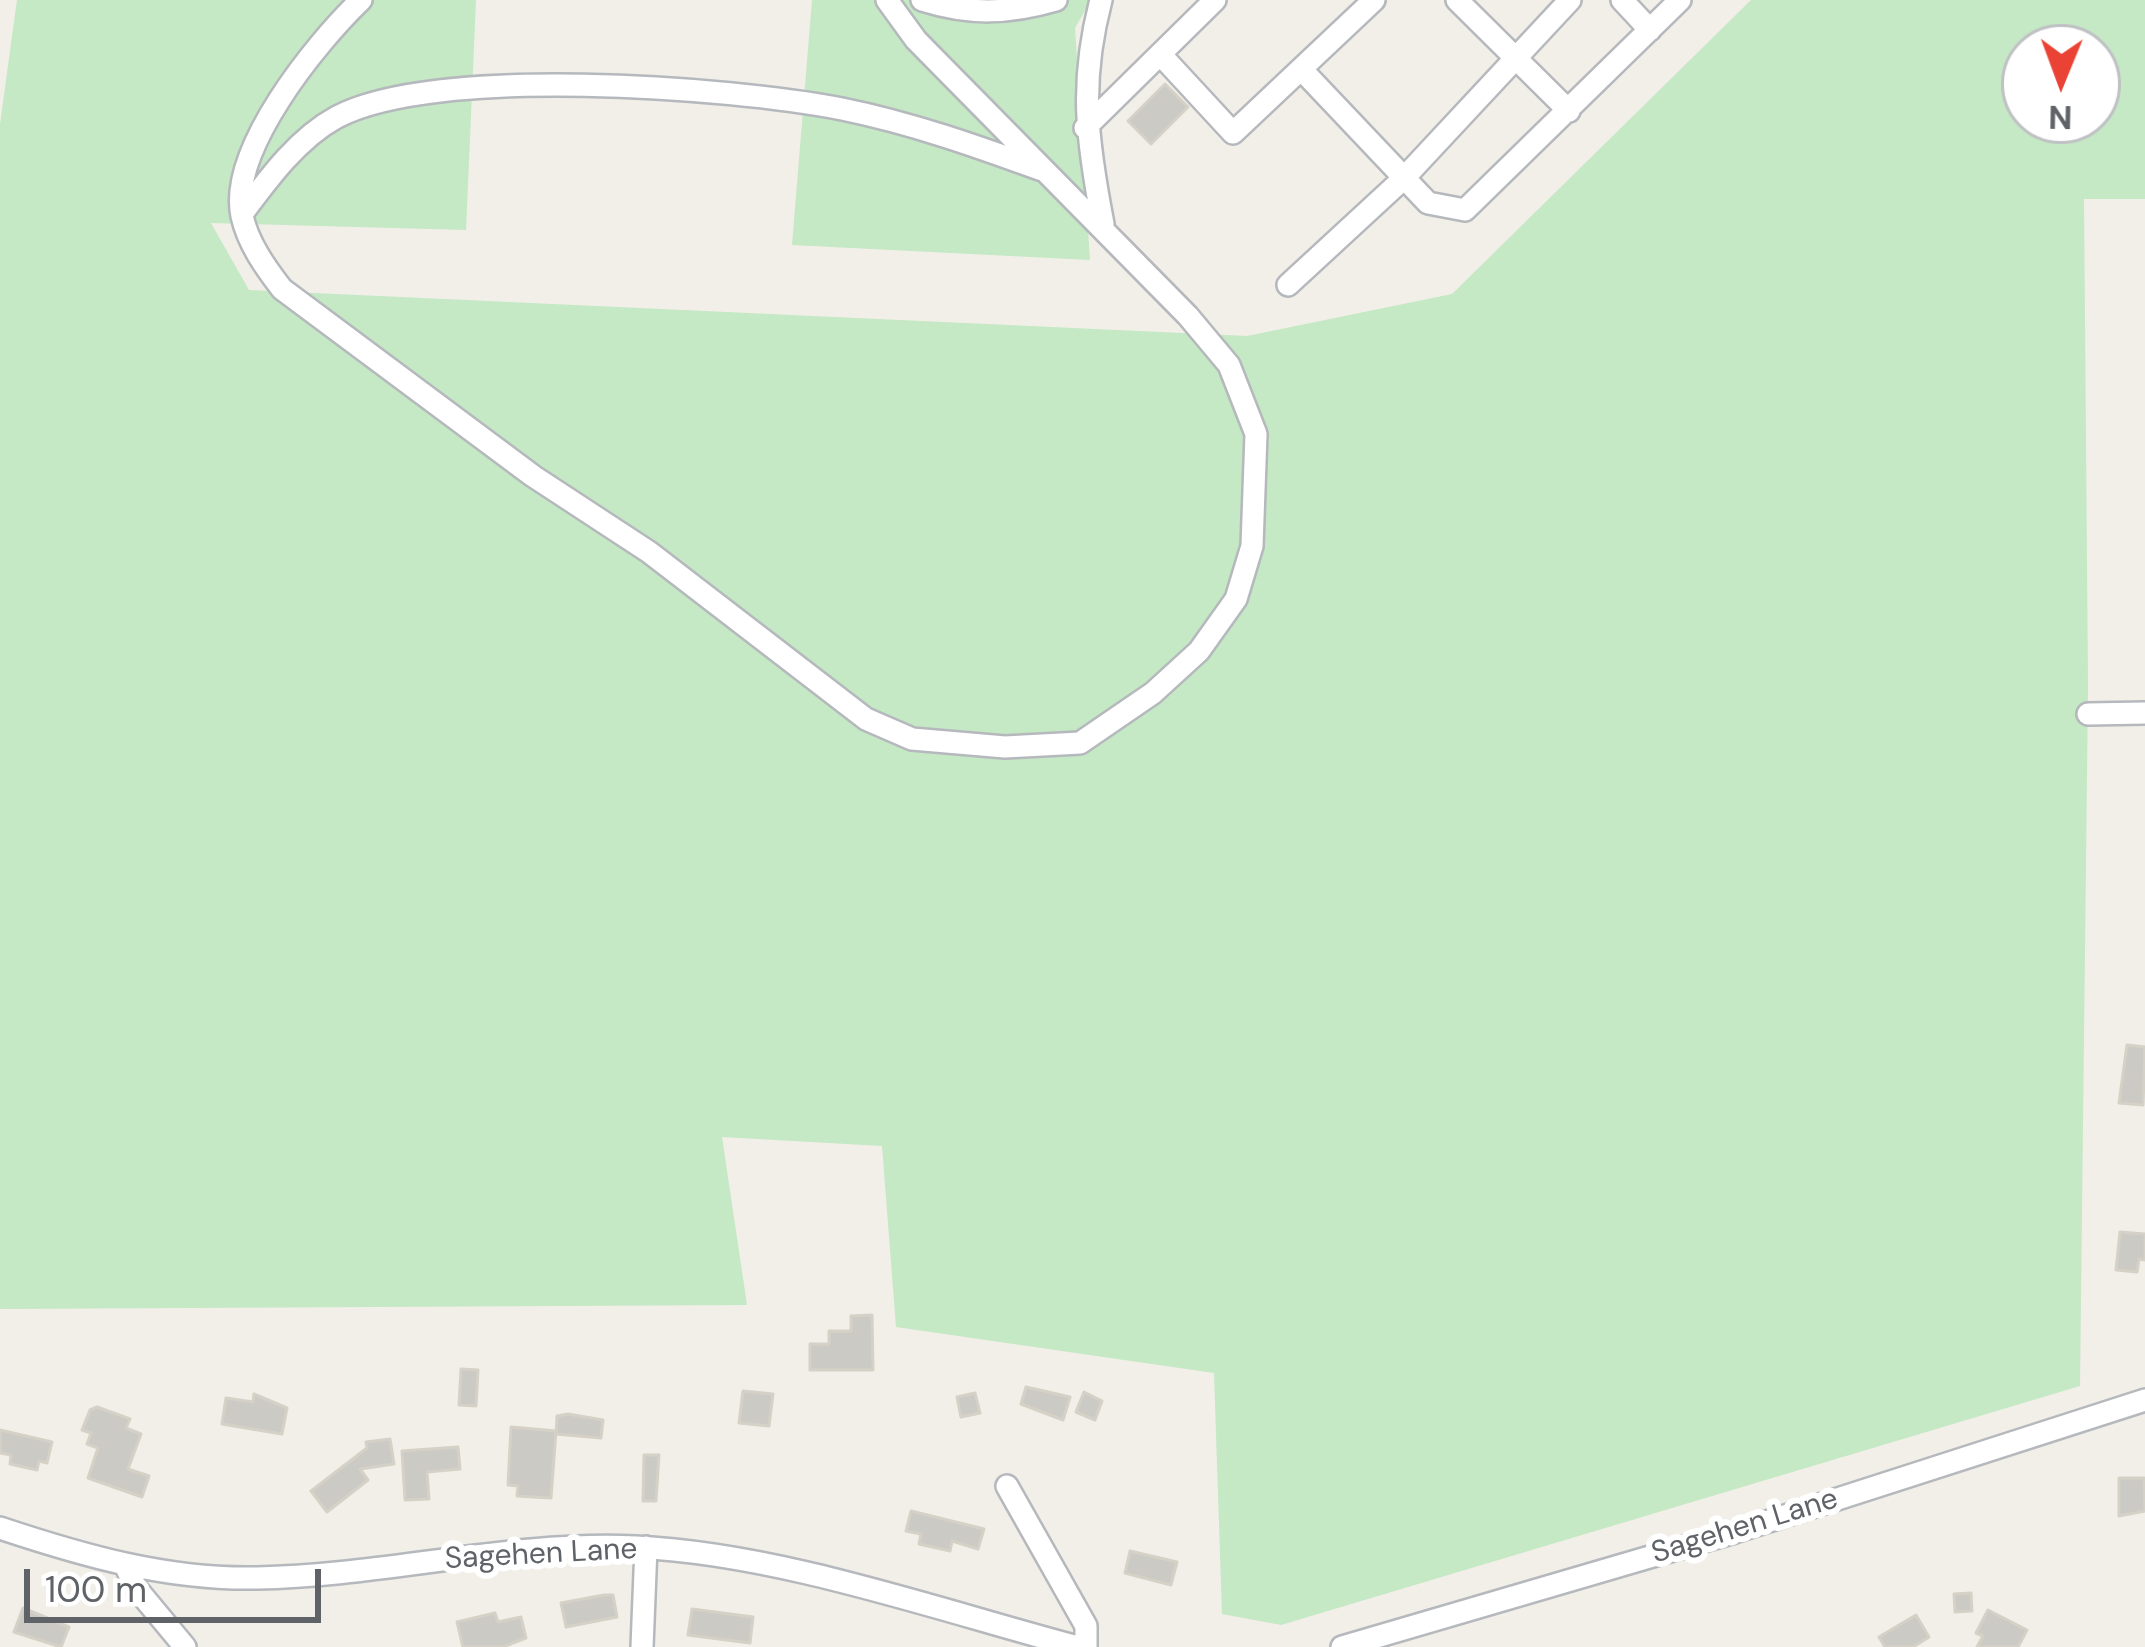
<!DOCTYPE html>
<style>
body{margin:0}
#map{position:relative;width:2145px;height:1647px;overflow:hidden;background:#f1efe8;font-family:"DM Sans",sans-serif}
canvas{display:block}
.north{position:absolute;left:2001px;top:24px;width:120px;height:120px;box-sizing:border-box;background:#fff;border:3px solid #bfc1c3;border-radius:50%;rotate:181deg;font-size:33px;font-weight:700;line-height:48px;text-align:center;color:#5f6368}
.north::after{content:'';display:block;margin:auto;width:42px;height:54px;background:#ea4335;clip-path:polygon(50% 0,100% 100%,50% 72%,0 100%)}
.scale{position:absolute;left:24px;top:1569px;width:297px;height:54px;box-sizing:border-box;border:6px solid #5f6368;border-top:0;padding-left:15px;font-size:36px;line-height:42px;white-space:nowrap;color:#5f6368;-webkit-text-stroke:9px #fff;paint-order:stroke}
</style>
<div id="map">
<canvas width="2145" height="1647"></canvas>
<div class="north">N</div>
<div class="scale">100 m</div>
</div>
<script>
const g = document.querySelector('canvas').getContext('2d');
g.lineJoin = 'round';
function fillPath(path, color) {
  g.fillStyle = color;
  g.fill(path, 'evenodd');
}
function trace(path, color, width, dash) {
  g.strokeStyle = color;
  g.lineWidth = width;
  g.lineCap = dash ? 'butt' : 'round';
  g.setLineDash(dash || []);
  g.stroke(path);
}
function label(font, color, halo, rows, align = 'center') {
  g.font = font + ' "DM Sans",sans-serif';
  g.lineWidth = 12;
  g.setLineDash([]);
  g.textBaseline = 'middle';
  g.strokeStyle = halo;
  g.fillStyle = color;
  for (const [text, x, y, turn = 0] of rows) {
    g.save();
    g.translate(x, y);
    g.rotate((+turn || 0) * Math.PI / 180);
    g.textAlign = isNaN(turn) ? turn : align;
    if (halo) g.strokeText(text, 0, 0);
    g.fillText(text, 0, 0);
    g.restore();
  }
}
const green = new Path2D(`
 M17 0H476L466 230 211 223 249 290 1247 336 1452 294 1751 0H2145V199H2084L2088 687 2080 1386 1281 1625 1222 1614 1214 1373 896 1327 882 1146 722 1137 747 1305 0 1309V124ZM2025 48H2097V120H2025Z
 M812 0H1091L1075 28 1090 260 792 245Z`);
const building = new Path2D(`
 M1165 84 1188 107 1151 144 1128 121Z
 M2127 1045 2145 1047 2143 1105 2119 1103Z
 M2120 1232 2145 1234V1260L2139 1259 2137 1272 2116 1270Z
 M872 1315 873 1370H810V1344H829V1331H851V1316Z
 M461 1369 478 1370 476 1406 459 1405Z
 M1026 1387 1070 1397 1063 1420 1021 1404Z
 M743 1391 773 1394 769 1426 739 1423Z
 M1084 1392 1102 1401 1095 1420 1076 1412Z
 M975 1393 980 1413 961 1417 957 1397Z
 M254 1394 287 1408 282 1434 222 1424 226 1398 253 1402Z
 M97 1407 130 1419 126 1428 141 1434 128 1469 149 1476 142 1497 88 1478 98 1448 87 1444 91 1433 82 1430 90 1410Z
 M568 1414 603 1420 601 1438 556 1434 557 1416Z
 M511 1427 556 1431 551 1498 517 1496 518 1486 508 1485Z
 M0 1430 52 1442 47 1463 39 1461 37 1470 10 1464 11 1455 0 1453Z
 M390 1439 394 1464 360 1469 368 1480 327 1512 311 1491 367 1448 366 1442Z
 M458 1447 460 1469 427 1472 429 1499 405 1500 402 1451Z
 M644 1455H659L656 1501H643Z
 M2119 1478H2144L2145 1511 2119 1516Z
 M911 1511 984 1529 978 1549 952 1541 950 1551 919 1544 921 1534 906 1531Z
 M1130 1551 1177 1562 1171 1585 1125 1573Z
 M1971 1593 1972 1611 1955 1612 1954 1594Z
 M604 1595H613L617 1617 566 1627 561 1603Z
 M23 1608 69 1627 61 1647 14 1632Z
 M692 1609 753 1617 750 1643 688 1635Z
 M1988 1610 2027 1630 2018 1647H1977L1983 1636 1976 1633Z
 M495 1613 498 1622 521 1617 526 1638 503 1647H463L457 1622Z
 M1916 1615 1929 1637 1913 1647H1885L1879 1637Z`);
const minor = new Path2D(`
 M361 0C316 43 228 151 242 216 248 243 265 267 282 289L533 476 649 552 866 719 912 739 1005 747 1080 743 1153 693 1199 651 1236 599 1252 546 1256 434 1229 365 1188 316 916 40 887 0
 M922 0C970 15 1008 14 1056 0
 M1101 0C1079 83 1087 141 1103 224
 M1457 0 1569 111
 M1622 0 1650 30
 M1160 54 1233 133 1374 0
 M1301 69 1428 203 1465 210 1680 0
 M1085 128 1215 0
 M242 214C268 179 298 138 337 117 436 65 729 87 842 109 911 123 976 146 1042 170
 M1288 285 1404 178 1570 0
 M2088 714 2145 713
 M1007 1486 1086 1626V1647
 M0 1528C84 1556 168 1580 257 1578 384 1576 509 1541 636 1547 781 1554 938 1610 1078 1647
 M125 1565 136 1588 185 1647
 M642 1647 646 1547
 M1342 1647 1735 1532 2145 1400`);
const streetNames = [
 ["Sagehen Lane",1745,1527,-17],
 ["Sagehen Lane",541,1555,-3]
];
fillPath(green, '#c5e8c5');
fillPath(building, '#cccac5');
trace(building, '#d6d1c6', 3);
trace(minor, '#b5b8bc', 26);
trace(minor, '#fff', 21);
label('30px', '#5f6368', '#fff', streetNames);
</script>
